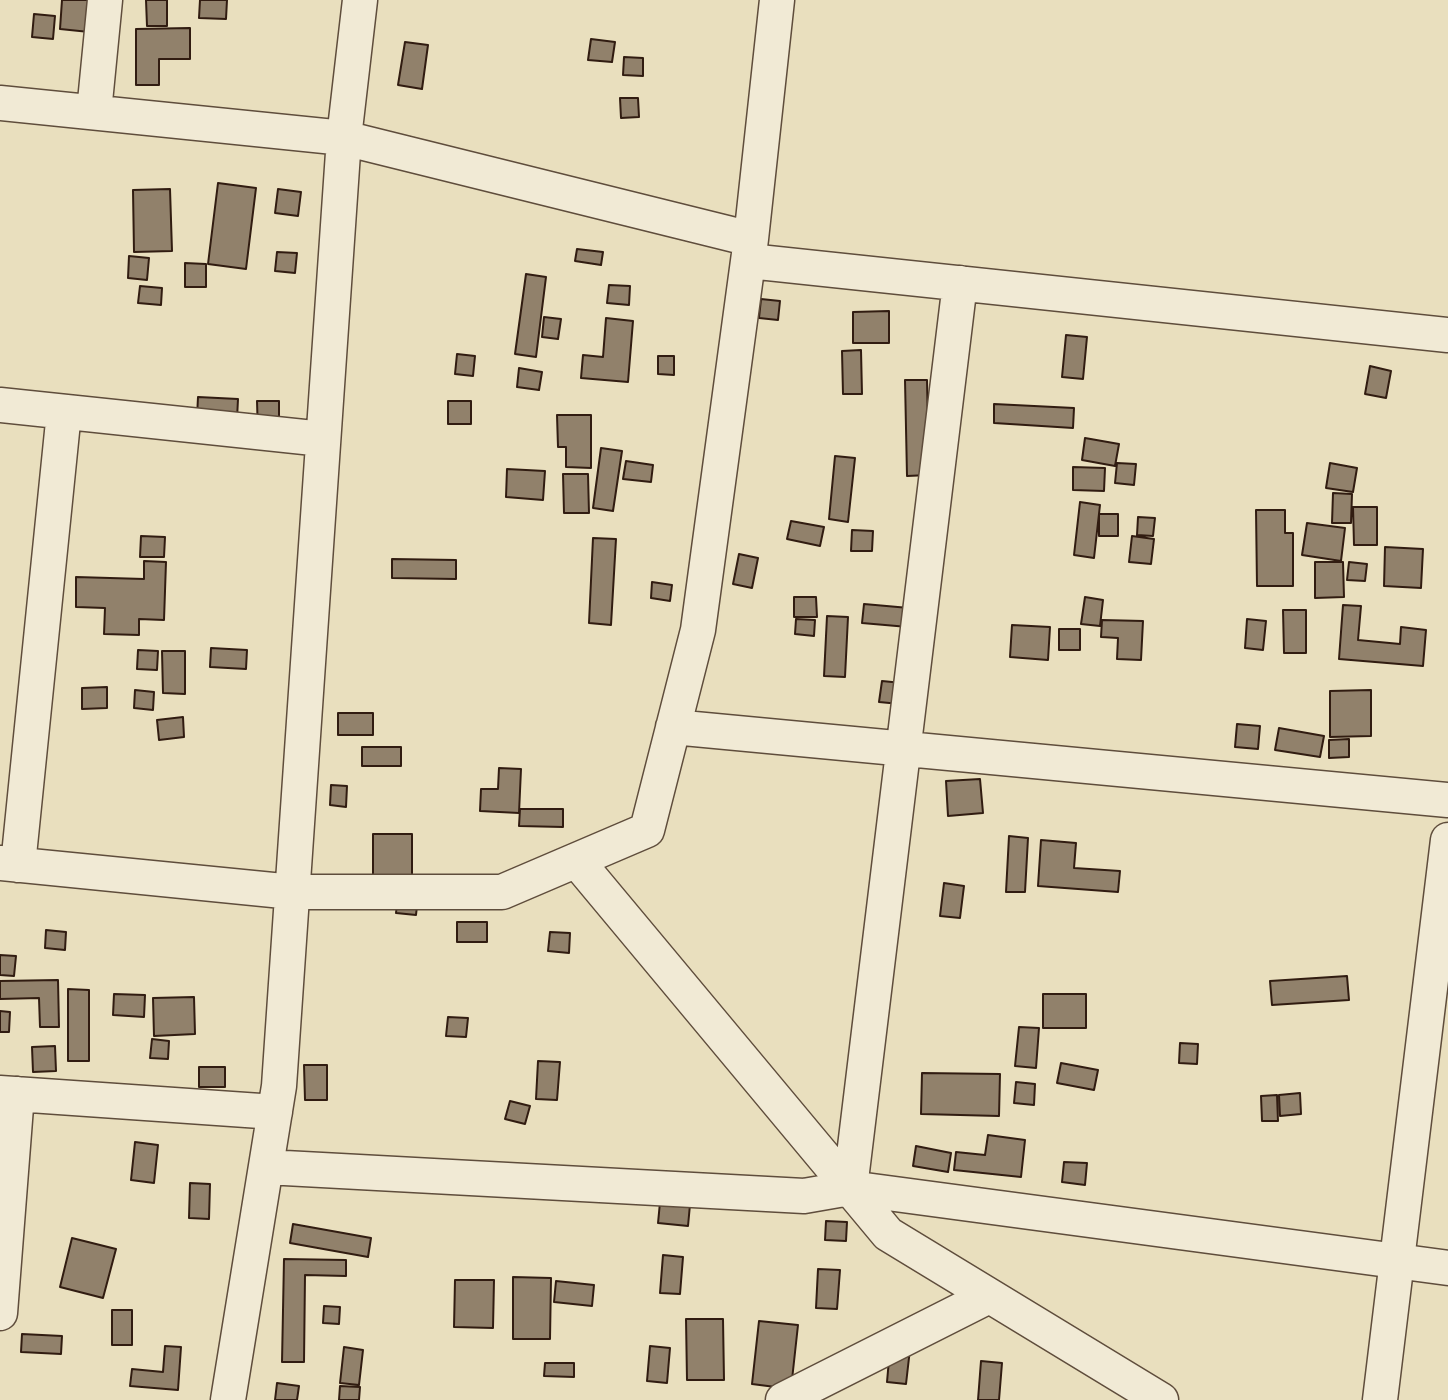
<!DOCTYPE html>
<style>
body{margin:0}
canvas{display:block;background:#e9dfbe}
</style>
<canvas width="1448" height="1400"></canvas>
<script>
const g = document.querySelector('canvas').getContext('2d');
g.lineJoin = 'round';
function fillPath(path, color) {
  g.fillStyle = color;
  g.fill(path, 'evenodd');
}
function trace(path, color, width, dash) {
  g.strokeStyle = color;
  g.lineWidth = width;
  g.lineCap = dash ? 'butt' : 'round';
  g.setLineDash(dash || []);
  g.stroke(path);
}
const building = new Path2D(`
 M62 0H102L99 33 60 29Z
 M146 0H167V26H147Z
 M200 0H227L226 19 199 18Z
 M34 14 55 16 53 39 32 37Z
 M190 28V59H159V85H136V29Z
 M591 39 615 42 612 62 588 60Z
 M405 42 428 45 422 89 398 85Z
 M624 57 643 58V76L623 75Z
 M620 98H638L639 117 621 118Z
 M218 183 256 188 246 269 208 264Z
 M170 189 172 251 134 252 133 190Z
 M278 189 301 192 298 216 275 213Z
 M577 249 603 252 601 265 575 261Z
 M277 252 297 253 295 273 275 271Z
 M129 256 149 258 147 280 128 278Z
 M185 263 206 264V287H185Z
 M526 274 546 277 536 357 515 354Z
 M609 285 630 286 629 305 607 303Z
 M140 286 162 288 161 305 138 303Z
 M761 299 780 301 778 320 759 318Z
 M889 311V343H853V312Z
 M544 317 561 319 558 339 542 337Z
 M606 318 633 321 628 382 581 378 583 355 603 357Z
 M1066 335 1087 337 1083 379 1062 377Z
 M861 350 862 394H843L842 351Z
 M457 354 475 356 473 376 455 374Z
 M658 356H674V375L658 374Z
 M1370 366 1391 371 1386 398 1365 394Z
 M519 368 542 372 539 390 517 387Z
 M905 380H927L929 475 907 476Z
 M198 397 238 399 237 419 197 417Z
 M257 401H279V435H258Z
 M448 401H471V424H448Z
 M994 404 1074 408 1073 428 994 423Z
 M557 415H591V468L566 467V447H558Z
 M1085 438 1119 444 1115 466 1082 460Z
 M601 448 622 451 613 511 593 508Z
 M835 456 855 458 848 522 829 519Z
 M626 461 653 465 651 482 623 479Z
 M1117 463 1136 464 1134 485 1115 483Z
 M1330 463 1357 468 1353 492 1326 488Z
 M1073 467 1105 468 1104 491 1073 490Z
 M507 469 545 471 543 500 506 497Z
 M563 474H588L589 513H564Z
 M1333 493 1352 494 1351 523H1332Z
 M1080 502 1100 505 1094 558 1074 555Z
 M1353 507H1377V545H1354Z
 M1256 510H1285V533H1293V586H1257Z
 M1099 514H1118V536H1099Z
 M1138 517 1155 518 1153 536 1137 535Z
 M791 521 824 527 820 546 787 539Z
 M1307 523 1345 528 1341 561 1302 555Z
 M852 530 873 531 872 551H851Z
 M141 536 165 537 164 557H140Z
 M1132 536 1154 539 1151 564 1129 562Z
 M593 538 616 539 611 625 589 623Z
 M1385 547 1423 549 1421 588 1384 586Z
 M739 554 758 558 752 588 733 584Z
 M392 559 456 560V579L392 578Z
 M144 561 166 562 164 620 139 619V635L104 634 105 608 76 607V577L144 579Z
 M1315 562H1343L1344 597 1315 598Z
 M1349 562 1367 564 1365 581 1347 580Z
 M652 582 672 585 670 601 651 598Z
 M794 597H816L817 617H794Z
 M1085 597 1103 600 1100 626 1081 624Z
 M864 604 909 608 908 627 862 623Z
 M1343 605 1361 606 1358 640 1400 644 1401 627 1426 630 1423 666 1339 659Z
 M1283 610H1306V653H1284Z
 M827 616 848 617 845 677 824 676Z
 M796 619 815 620 814 636 795 634Z
 M1247 619 1266 621 1263 650 1245 648Z
 M1102 620 1143 621 1141 660 1117 659 1118 638 1101 637Z
 M1012 625 1050 627 1048 660 1010 657Z
 M1059 629H1080V650H1059Z
 M211 648 247 650 246 669 210 667Z
 M138 650 158 651 157 670 137 669Z
 M162 651H185V694L163 693Z
 M882 681 902 683 900 704 879 702Z
 M107 687V708L82 709V688Z
 M135 690 154 692 153 710 134 708Z
 M1371 690V736L1330 737V691Z
 M338 713H373V735H338Z
 M183 717 184 737 159 740 157 720Z
 M1237 724 1260 726 1258 749 1235 747Z
 M1279 728 1324 736 1320 757 1275 750Z
 M1349 739V757L1329 758V740Z
 M362 747H401V766H362Z
 M499 768 521 769 519 813 480 811 481 789H498Z
 M980 779 983 813 948 816 946 781Z
 M331 785 347 786 346 807 330 805Z
 M520 809H563V827L519 826Z
 M373 834H412V884H373Z
 M1009 836 1028 838 1025 892H1006Z
 M1041 840 1076 843 1074 868 1120 871 1118 892 1038 886Z
 M944 883 964 886 960 918 940 916Z
 M398 895 418 897 416 915 396 913Z
 M457 922H487V942H457Z
 M46 930 66 932 65 950 45 948Z
 M550 932 570 933 569 953 548 951Z
 M0 955 16 956 14 976 0 975Z
 M1347 976 1349 1000 1272 1005 1270 981Z
 M58 980 59 1027H40L39 998 0 999V981Z
 M68 989 89 990V1061H68Z
 M114 994 145 995 144 1017 113 1015Z
 M1043 994H1086V1028H1043Z
 M194 997 195 1034 154 1036 153 998Z
 M0 1011 10 1012 9 1032H0Z
 M448 1017 468 1018 466 1037 446 1036Z
 M1019 1027 1039 1028 1036 1068 1015 1066Z
 M152 1039 169 1041 168 1059 150 1058Z
 M1180 1043 1198 1044 1197 1064 1179 1063Z
 M55 1046 56 1071 33 1072 32 1047Z
 M538 1061 560 1062 557 1100 536 1099Z
 M1061 1063 1098 1070 1094 1090 1057 1083Z
 M304 1065H327V1100H305Z
 M199 1067H225V1087H199Z
 M922 1073 1000 1074 999 1116 921 1114Z
 M1016 1082 1035 1084 1034 1105 1014 1103Z
 M1300 1093 1301 1114 1280 1116 1279 1095Z
 M1277 1095 1278 1121H1262L1261 1096Z
 M510 1101 530 1106 525 1124 505 1119Z
 M988 1135 1025 1140 1021 1177 954 1170 956 1152 985 1155Z
 M135 1142 158 1145 154 1183 131 1180Z
 M916 1146 951 1153 948 1172 913 1166Z
 M1064 1162 1087 1163 1085 1185 1062 1182Z
 M190 1183 210 1184 209 1219 189 1218Z
 M661 1192 691 1194 688 1226 658 1223Z
 M826 1221 847 1222 846 1241 825 1240Z
 M293 1224 371 1238 368 1257 290 1243Z
 M72 1238 116 1249 103 1298 60 1287Z
 M663 1255 683 1257 680 1294 660 1293Z
 M284 1259 346 1260V1276L305 1275 304 1362H282Z
 M818 1269 840 1270 837 1309 816 1308Z
 M513 1277 551 1278 550 1339H513Z
 M455 1280H494L493 1328 454 1327Z
 M556 1281 594 1285 592 1306 554 1302Z
 M324 1306 340 1307 339 1324 323 1323Z
 M112 1310H132V1345H112Z
 M686 1319H723L724 1380H687Z
 M759 1321 798 1325 791 1389 752 1384Z
 M22 1334 62 1336 61 1354 21 1352Z
 M165 1346 181 1347 178 1390 130 1386 132 1369 163 1372Z
 M650 1346 670 1348 667 1383 647 1381Z
 M344 1347 363 1350 359 1385 340 1383Z
 M890 1348 910 1349 906 1384 887 1382Z
 M981 1361 1002 1363 999 1400H978Z
 M545 1363H574V1377L544 1376Z
 M277 1383 299 1386 297 1400H275Z
 M340 1386 360 1387 359 1400H339Z`);
const minor = new Path2D(`
 M0 103 344 138 751 239
 M94 112 105 0
 M749 261 1448 335
 M0 405 323 439
 M673 727 1448 800
 M577 861 888 1234 1161 1400
 M0 863 293 892H502L647 830 698 630 751 239 777 0
 M18 865 64 412
 M0 1093 275 1112
 M266 1167 804 1196 850 1188 1448 1268
 M850 1188 960 283
 M0 1313 17 1094
 M228 1400 279 1086 344 138 360 0
 M783 1400 989 1296
 M1380 1400 1448 840`);
fillPath(building, '#91816b');
trace(building, '#311c11', 2);
trace(minor, '#5f4d3c', 37);
trace(minor, '#f1ead5', 34);
</script>
